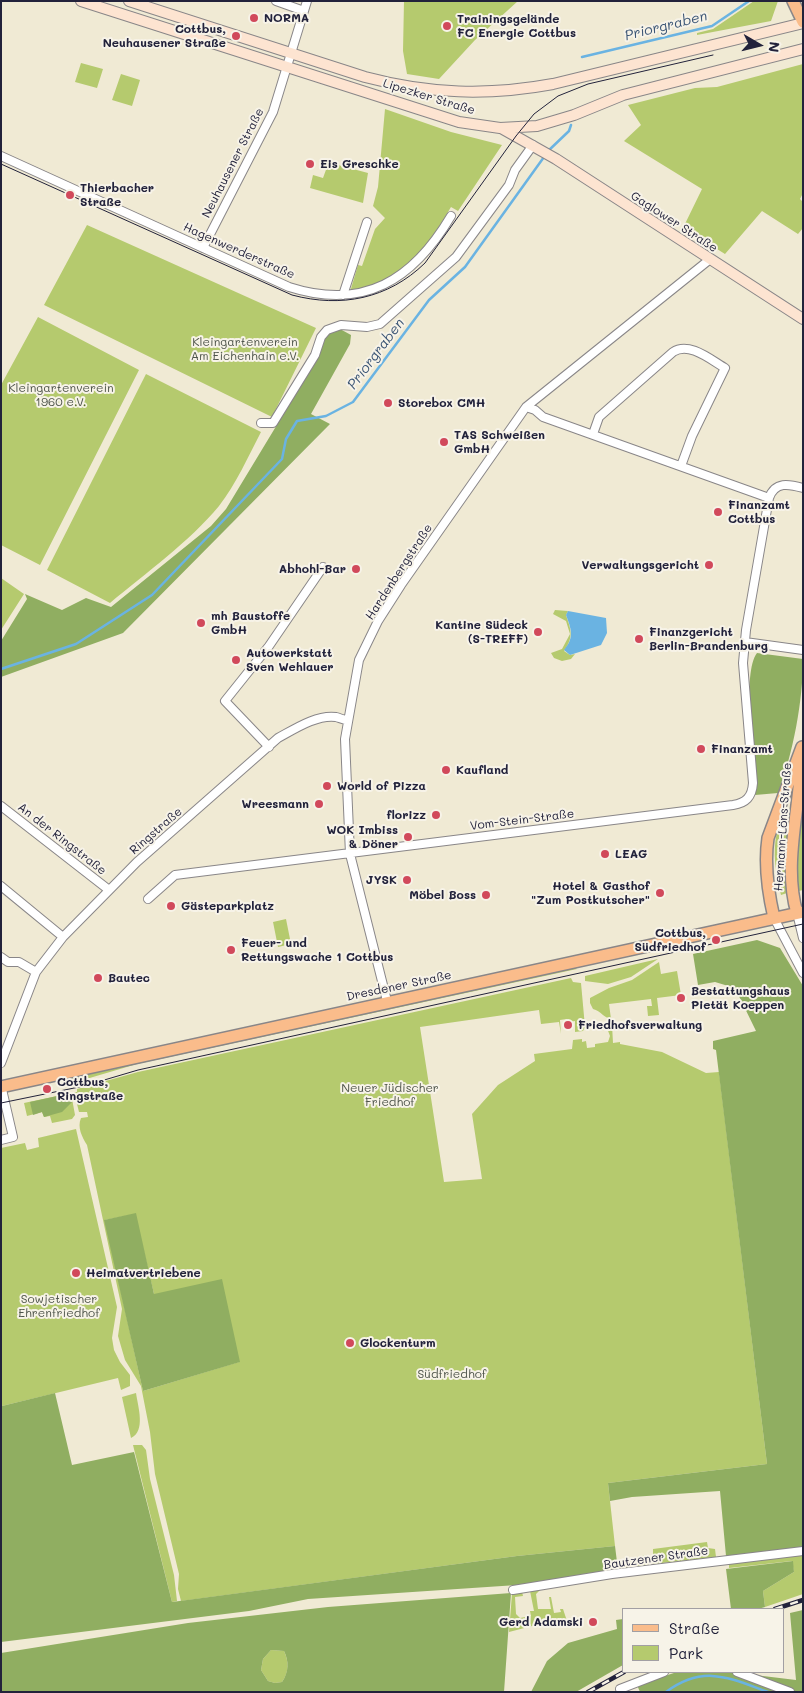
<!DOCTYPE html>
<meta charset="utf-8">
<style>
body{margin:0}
#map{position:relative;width:804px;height:1693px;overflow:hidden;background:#f0ead4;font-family:Mali,sans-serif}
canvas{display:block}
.frame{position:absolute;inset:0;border:2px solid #22223b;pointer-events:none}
.legend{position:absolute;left:622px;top:1608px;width:162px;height:65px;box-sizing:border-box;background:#f7f3e8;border:1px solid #a29fa3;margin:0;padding:6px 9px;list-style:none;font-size:15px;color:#22223b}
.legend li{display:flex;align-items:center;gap:10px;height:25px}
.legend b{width:25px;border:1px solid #a29fa3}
.north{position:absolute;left:734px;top:20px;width:50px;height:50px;-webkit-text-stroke:4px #f7f3e8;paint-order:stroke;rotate:98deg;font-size:14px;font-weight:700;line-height:20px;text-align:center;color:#22223b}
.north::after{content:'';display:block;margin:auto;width:18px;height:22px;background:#22223b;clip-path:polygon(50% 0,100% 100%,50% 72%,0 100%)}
</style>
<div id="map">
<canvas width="804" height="1693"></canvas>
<div class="frame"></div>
<ul class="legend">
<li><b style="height:6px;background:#fabc8b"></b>Straße</li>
<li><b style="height:14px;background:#b5ca6e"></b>Park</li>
</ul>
<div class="north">N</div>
</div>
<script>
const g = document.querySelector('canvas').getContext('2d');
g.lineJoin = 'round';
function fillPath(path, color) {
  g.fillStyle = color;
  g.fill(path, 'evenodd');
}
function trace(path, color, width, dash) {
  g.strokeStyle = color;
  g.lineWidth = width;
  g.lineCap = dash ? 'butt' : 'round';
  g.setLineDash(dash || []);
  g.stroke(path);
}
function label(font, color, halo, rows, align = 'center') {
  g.font = font + ' Mali,sans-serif';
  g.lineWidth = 4;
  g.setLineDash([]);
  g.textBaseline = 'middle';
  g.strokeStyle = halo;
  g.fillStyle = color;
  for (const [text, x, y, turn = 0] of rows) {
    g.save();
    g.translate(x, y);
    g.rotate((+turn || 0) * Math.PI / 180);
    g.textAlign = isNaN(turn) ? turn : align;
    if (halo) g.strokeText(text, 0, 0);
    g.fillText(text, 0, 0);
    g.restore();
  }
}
const green = new Path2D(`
 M404 1H518L475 40 439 79 407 74 403 51Z
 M754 1H778L771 21 697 35V33L713 29Z
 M81 63 103 69 97 88 75 82Z
 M803 64V193L800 199 803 202V228L798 234 762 211 725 254 683 228 702 189 624 141 641 125 628 105 695 88 717 87Z
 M121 74 140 80 132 106 112 100Z
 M385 109 451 132 502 145 458 211 451 207C425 251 402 282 350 292L358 265 362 266 375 229 385 218 373 206 378 187Z
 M338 165 368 173 363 203 310 188 313 175 323 178 327 167Z
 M87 225 316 328 272 417 44 305Z
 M38 317 139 370 40 565 1 545V385Z
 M146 374 261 432C248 457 236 484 219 506 189 542 146 573 110 603L47 570Z
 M1 578 24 594 1 630Z
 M555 610 568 611 566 615C571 630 574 637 564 651L570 655 575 654 571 659 562 661 554 658 551 653 562 649 570 634 566 621 553 614Z
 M802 800 803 890 795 892Z
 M777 832 789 834 787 893 781 895C776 873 772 854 777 832Z
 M286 919 291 944 278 947 273 922Z
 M658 959 631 977 608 984 585 981V976Z
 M659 962 661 974 677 971 681 995 657 998 659 1015 648 1016 647 1006H652L651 999 609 1004 611 1019C604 1018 601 1011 593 1009L590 1003V998L609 988 632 980Z
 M574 967 577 969 137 1064 76 1082 75 1079 57 1083 82 1074Z
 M571 978 573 982 581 983 585 1027 583 1031 575 1032V1021L568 1022 567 1019 560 1020 561 1034 559 1022 541 1024 539 1010 420 1027 444 1182 482 1179 472 1114 498 1085 535 1061 534 1054 572 1049 573 1040 582 1039V1042L586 1041 587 1048 595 1047V1044L608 1042 610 1036 607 1028 612 1025 613 1043 620 1042V1044L662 1052 706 1073 719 1072 767 1464 608 1483 615 1546 517 1556 181 1601 178 1589 179 1574 155 1474 150 1432 141 1386 125 1360 118 1336 122 1309 87 1145C82 1137 77 1127 81 1118L88 1117 87 1112H79L74 1092H77V1089L138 1072ZM135 1214 154 1294 239 1362 143 1391 105 1220Z
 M71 1093 75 1115 72 1119 52 1123 50 1116 44 1117 42 1112 27 1116 24 1103Z
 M76 1129 117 1307 112 1338 114 1350 120 1362 130 1375V1386L121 1390 118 1378 2 1406 1 1148 25 1143 27 1150 39 1147 38 1138Z
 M136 1393C138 1407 146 1431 131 1438L122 1397Z
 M133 1445H142L146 1450 150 1479 174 1575 177 1601 172 1602Z
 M707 1542 708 1548 715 1549 716 1557 653 1564V1549Z
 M803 1554V1594L765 1607 763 1591 794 1572 792 1561 729 1568V1563Z
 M647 1555 648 1565 617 1569V1561Z
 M542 1588 536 1594 538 1609H551L549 1597H551L554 1613 561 1612 560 1609H563L567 1621 560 1622 559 1619 535 1622 536 1625 509 1632 512 1594 522 1592 523 1596 515 1597 516 1614 520 1618 531 1616 530 1611H534L530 1591Z
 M271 1650 284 1651C289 1662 289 1672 282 1682L275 1683 268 1681 261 1670 263 1659Z`);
const forest = new Path2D(`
 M340 329 351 335 350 344 311 414 330 424 123 633 1 677V641L27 599 25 594 62 610 86 598 111 607 211 526 226 509 318 357 325 339 330 333Z
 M757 653 803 659C803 701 793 754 778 793L755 795 757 783C753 758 742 672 757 653Z
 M757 940 780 948 803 986V1547L726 1556 720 1491 632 1497 610 1501 608 1483 767 1464 716 1050 713 1049V1041L756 1031 735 988 715 982 698 985 693 954Z
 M71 1093 72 1102 62 1112 44 1117 42 1112 33 1115 30 1102Z
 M136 1213 154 1294 222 1279 240 1362 143 1391 104 1220Z
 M55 1393 72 1465 134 1452 172 1602 517 1556 615 1546 618 1570 517 1585 308 1599 249 1611 1 1642V1403L2 1406Z
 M793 1561 794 1572 763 1591 765 1607 758 1609H731L726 1569Z
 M511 1593 504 1692H1V1653L188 1623 328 1607ZM271 1650 284 1651C289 1661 289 1672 282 1682L275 1683 268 1681 261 1670 263 1659Z
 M803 1610V1692H640L637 1685 677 1672H730L796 1680 790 1613Z
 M623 1619V1665L576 1692H531L547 1661 568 1643 617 1629 616 1620Z`);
const water = new Path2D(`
 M568 611 606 618 607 633 601 645 570 655 564 650C575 637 571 629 566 615Z`);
const stream = new Path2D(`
 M582 57 712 26 749 1
 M547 152 569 131 571 125
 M1 669 76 644 152 595 282 459 286 439 297 421 326 416 353 402 429 300 465 267 544 157
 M666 1692C704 1664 729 1678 768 1692`);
const street = new Path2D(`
 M276 1 304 11
 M1 156 289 287C364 311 413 280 451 216
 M203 248 273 112 307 1
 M343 295 367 222
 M526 407 535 410 543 417 769 498
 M261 423H273L315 355 321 337 327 330 341 325 367 327 380 324 456 257 509 185 515 170 533 145
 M593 434 599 417 673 352C689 341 711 360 725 368L692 436 681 466
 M745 642 803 650
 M269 747 225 701 269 646 323 567
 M1 806 109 890
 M773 827 792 830 794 834
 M1 886 63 937
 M148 899 175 875 733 805C746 803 752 797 753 783L743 663 746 630 769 498C775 481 789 484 803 488
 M797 913 803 938
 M774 918 803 973
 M1 957 8 962H19L36 972
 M387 1001 350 854 345 739 359 660 378 621 401 585 526 407 709 260
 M1 1063 36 972 63 937 137 862 278 738C293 730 317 714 336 717 340 718 343 720 347 720
 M1 1085 13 1137 1 1140
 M513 1590 612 1574 803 1551
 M737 1672 790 1692
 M620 1689 664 1672`);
const secondary = new Path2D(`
 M81 1 459 122 500 128 537 126 574 115 623 95 803 49
 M129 1 365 77C429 94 488 96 553 84L803 23
 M501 128 556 159 803 319`);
const primary = new Path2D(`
 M793 1 803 22
 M797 913C783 866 799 812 801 764
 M774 918C768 892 764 865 768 838L802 747
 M1 1087 803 912`);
const tram = new Path2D(`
 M1 164 292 295C341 308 388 299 425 263L516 136 534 114 558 96 588 84 713 55
 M1 1103 84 1086 138 1070 803 924`);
const rail = new Path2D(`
 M775 1609 803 1600
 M588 1692 624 1672`);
const markers = [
 [254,18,5,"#d1495b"],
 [447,26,5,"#d1495b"],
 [236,36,5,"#d1495b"],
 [310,164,5,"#d1495b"],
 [70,195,5,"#d1495b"],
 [388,403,5,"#d1495b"],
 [444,442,5,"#d1495b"],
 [718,512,5,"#d1495b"],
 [709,565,5,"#d1495b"],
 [356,569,5,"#d1495b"],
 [201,623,5,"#d1495b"],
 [538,632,5,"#d1495b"],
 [639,639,5,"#d1495b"],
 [236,660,5,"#d1495b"],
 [701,749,5,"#d1495b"],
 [446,770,5,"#d1495b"],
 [327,786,5,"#d1495b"],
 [319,804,5,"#d1495b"],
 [436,815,5,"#d1495b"],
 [408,837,5,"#d1495b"],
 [605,854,5,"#d1495b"],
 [407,880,5,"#d1495b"],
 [660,893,5,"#d1495b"],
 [486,895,5,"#d1495b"],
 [171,906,5,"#d1495b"],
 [716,940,5,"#d1495b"],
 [231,950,5,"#d1495b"],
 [98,978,5,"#d1495b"],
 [681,998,5,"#d1495b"],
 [568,1025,5,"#d1495b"],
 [47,1089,5,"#d1495b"],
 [76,1273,5,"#d1495b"],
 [350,1343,5,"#d1495b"],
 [593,1622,5,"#d1495b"]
];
const poiNames = [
 ["NORMA",264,18],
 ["Trainingsgelände",457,19],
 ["FC Energie Cottbus",457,33],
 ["Cottbus,",226,29,"right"],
 ["Neuhausener Straße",226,43,"right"],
 ["Eis Greschke",320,164],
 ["Thierbacher",80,188],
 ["Straße",80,202],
 ["Storebox CMH",398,403],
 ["TAS Schweißen",454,435],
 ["GmbH",454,449],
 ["Finanzamt",728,505],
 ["Cottbus",728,519],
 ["Verwaltungsgericht",699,565,"right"],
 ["Abhohl-Bar",346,569,"right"],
 ["mh Baustoffe",211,616],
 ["GmbH",211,630],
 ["Kantine Südeck",528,625,"right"],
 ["(S-TREFF)",528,639,"right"],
 ["Finanzgericht",649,632],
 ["Berlin-Brandenburg",649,646],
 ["Autowerkstatt",246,653],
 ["Sven Wehlauer",246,667],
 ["Finanzamt",711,749],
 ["Kaufland",456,770],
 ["World of Pizza",337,786],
 ["Wreesmann",309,804,"right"],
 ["florizz",426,815,"right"],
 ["WOK Imbiss",398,830,"right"],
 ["& Döner",398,844,"right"],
 ["LEAG",615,854],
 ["JYSK",397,880,"right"],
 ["Hotel & Gasthof",650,886,"right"],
 ["\"Zum Postkutscher\"",650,900,"right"],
 ["Möbel Boss",476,895,"right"],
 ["Gästeparkplatz",181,906],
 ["Cottbus,",706,933,"right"],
 ["Südfriedhof",706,947,"right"],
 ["Feuer- und",241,943],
 ["Rettungswache 1 Cottbus",241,957],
 ["Bautec",108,978],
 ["Bestattungshaus",691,991],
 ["Pietät Koeppen",691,1005],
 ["Friedhofsverwaltung",578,1025],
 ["Cottbus,",57,1082],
 ["Ringstraße",57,1096],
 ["Heimatvertriebene",86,1273],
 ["Glockenturm",360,1343],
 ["Gerd Adamski",583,1622,"right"]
];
const streetNames = [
 ["Lipezker Straße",429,97,17],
 ["Neuhausener Straße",233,163,-63],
 ["Gaglower Straße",674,222,33],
 ["Hagenwerderstraße",239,251,24],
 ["Hardenbergstraße",399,572,-57],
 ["Vom-Stein-Straße",522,820,-7],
 ["Hermann-Löns-Straße",783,827,-86],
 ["Ringstraße",156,831,-41],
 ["An der Ringstraße",62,839,38],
 ["Dresdener Straße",399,986,-12],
 ["Bautzener Straße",656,1558,-8]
];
const parkNames = [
 ["Kleingartenverein",245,342],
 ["Am Eichenhain e.V.",245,356],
 ["Kleingartenverein",61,388],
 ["1960 e.V.",61,402],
 ["Neuer Jüdischer",390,1088],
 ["Friedhof",390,1102],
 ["Sowjetischer",59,1299],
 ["Ehrenfriedhof",59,1313],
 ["Südfriedhof",452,1374]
];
const waterNames = [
 ["Priorgraben",666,26,-14],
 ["Priorgraben",376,354,-53]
];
fillPath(green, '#b5ca6e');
fillPath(forest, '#90ae61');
fillPath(water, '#6ab3e2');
trace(stream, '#6ab3e2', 2.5);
trace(street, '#898688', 10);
trace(secondary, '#898688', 12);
trace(primary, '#898688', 14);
trace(street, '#fff', 8);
trace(secondary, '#fde4d1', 10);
trace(primary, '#fabc8b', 11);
trace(tram, '#22223b', 1);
trace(rail, '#22223b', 4.5);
trace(rail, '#f7f3e8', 2.5, [8]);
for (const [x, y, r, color] of markers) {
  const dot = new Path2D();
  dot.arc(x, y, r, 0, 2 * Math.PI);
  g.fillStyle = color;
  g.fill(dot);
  trace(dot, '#f7f3e8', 2);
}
label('bold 12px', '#22223b', '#f7f3e8', poiNames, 'left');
label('12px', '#22223b', '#f7f3e8', streetNames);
label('12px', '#4e544a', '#f7f3e8', parkNames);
label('italic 14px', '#3b5575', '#f7f3e8', waterNames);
</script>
